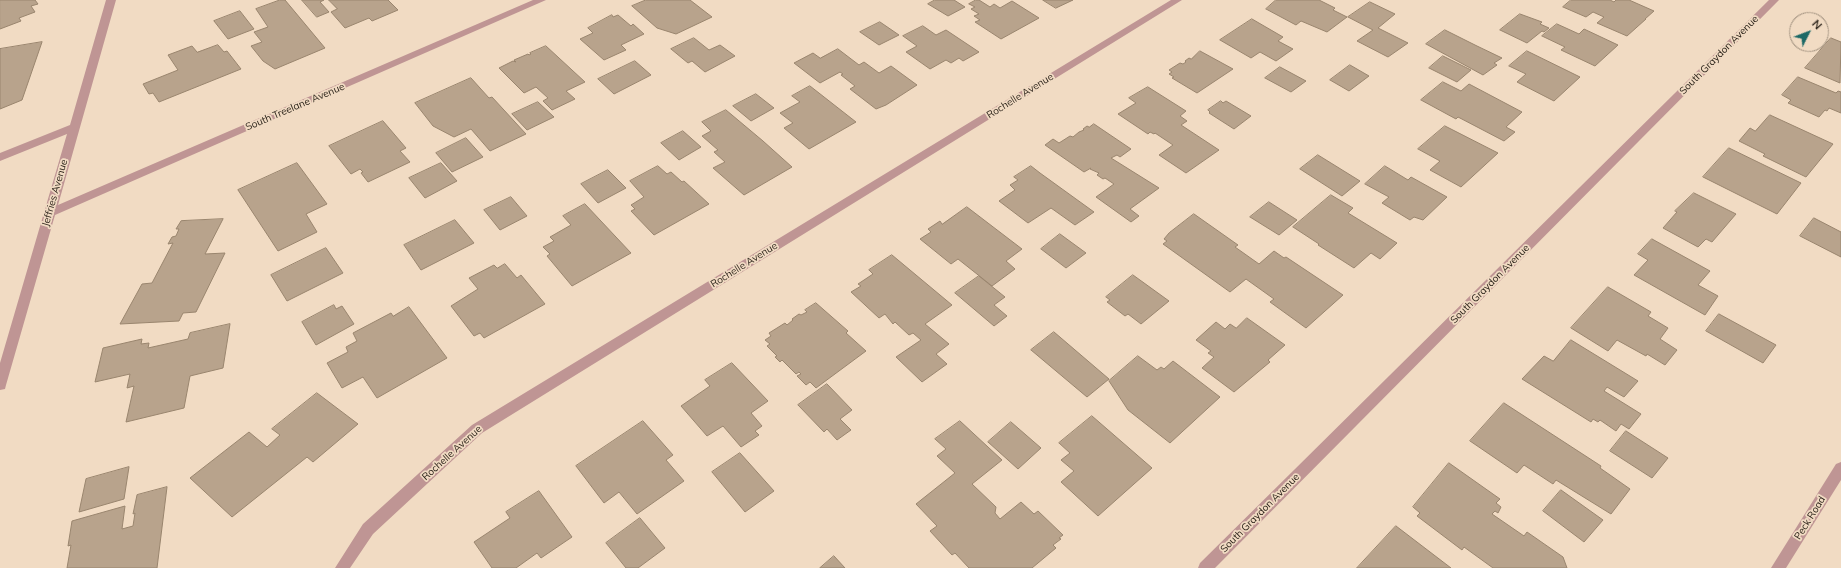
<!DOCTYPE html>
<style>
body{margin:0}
#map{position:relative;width:1841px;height:568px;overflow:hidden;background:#f1dbc3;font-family:Mulish,sans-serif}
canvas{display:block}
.north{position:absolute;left:1789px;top:12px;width:40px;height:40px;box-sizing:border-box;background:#f1dbc3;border:1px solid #a0907e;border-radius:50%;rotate:48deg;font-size:11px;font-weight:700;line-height:16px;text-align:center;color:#271f16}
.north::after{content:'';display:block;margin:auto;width:14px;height:18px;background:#1d6966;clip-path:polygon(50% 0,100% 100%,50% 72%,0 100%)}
</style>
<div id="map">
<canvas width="1841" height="568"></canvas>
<div class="north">N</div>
</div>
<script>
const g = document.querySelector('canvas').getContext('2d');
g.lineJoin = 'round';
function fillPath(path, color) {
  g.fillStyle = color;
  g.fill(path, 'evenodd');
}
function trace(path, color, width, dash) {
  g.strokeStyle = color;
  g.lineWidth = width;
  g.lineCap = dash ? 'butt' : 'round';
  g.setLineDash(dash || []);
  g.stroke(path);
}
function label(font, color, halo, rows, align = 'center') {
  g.font = font + ' Mulish,sans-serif';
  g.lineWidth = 3.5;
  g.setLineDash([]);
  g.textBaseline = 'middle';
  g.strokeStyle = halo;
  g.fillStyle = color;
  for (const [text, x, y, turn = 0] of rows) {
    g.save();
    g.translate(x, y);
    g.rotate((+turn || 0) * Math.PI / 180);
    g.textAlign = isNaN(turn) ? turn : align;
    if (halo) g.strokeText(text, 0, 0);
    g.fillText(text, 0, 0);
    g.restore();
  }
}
const building = new Path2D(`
 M0 0H35L38 4 31 6 35 12 19 18 21 21 0 29Z
 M280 0H285L325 48 275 69 263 61 251 46 262 42 254 32 268 27 256 9Z
 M302 0H324L320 2 329 12 317 17Z
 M329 0H388L398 10 372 21 369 18 345 28 331 12 337 9Z
 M646 0H690L712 17 676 34 657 28 632 6Z
 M935 0H954L965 7 948 16 928 4Z
 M976 0H979L990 7 994 4 1000 8 1012 1 1039 18 1001 39 975 22 980 20 974 16 979 14 971 9 975 7 969 4Z
 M1043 0H1073L1056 8Z
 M1276 0H1319L1335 8 1333 10 1347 17 1327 32 1301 21 1296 25 1266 9Z
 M1571 0H1610L1614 2 1616 0H1629L1654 11 1645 19H1646L1627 36 1597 23 1604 17 1593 12 1586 17 1563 7Z
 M1370 2 1395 14 1378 28 1408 43 1388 57 1357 41 1373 30 1348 17Z
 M240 11 254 29 228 39 214 21Z
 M1520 14 1542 22 1540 24 1549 28 1544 32 1542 31 1527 43 1500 30Z
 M612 15 613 17 618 15 631 26 633 24 644 34 621 45 626 50 604 60 580 39 593 33 588 28Z
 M1252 19 1283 37 1278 41 1293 49 1276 61 1260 52 1251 58 1220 40Z
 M880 22 899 35 879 45 860 32Z
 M1557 24 1579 34 1584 29 1618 45 1595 66 1561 50 1565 47 1542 36Z
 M923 26 936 35 946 30 979 52 963 61 959 58 951 63 946 60 930 69 906 52 917 46 903 36Z
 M1445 30 1477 46 1502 58 1494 63 1497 65 1483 75 1426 44Z
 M694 38 709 50 720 45 735 56 705 72 692 61 688 63 671 49Z
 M1831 38 1841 42 1840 83 1805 68Z
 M42 42 22 100 0 109V49Z
 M218 45 224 52 227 51 241 69 159 102 153 93 149 94 143 84 178 70 168 55 192 46 197 52Z
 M546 46 585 82 566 91 575 99 552 110 543 101 548 98 536 87 524 93 499 68 513 61 516 62 514 60 528 54 529 55 531 54 530 53Z
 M838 49 859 65 864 62 879 73 891 66 917 85 886 105 876 109 850 89 855 86 841 75 843 74 840 72 820 83 794 63 813 53 820 58Z
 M1200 51 1233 69 1197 93 1172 78 1174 77 1169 74 1172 72 1169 70 1180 63 1183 64 1186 62 1185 61 1189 58 1191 59Z
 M1527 51 1580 77 1554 101 1517 82 1526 74 1509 66Z
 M1443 56 1471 70 1457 82 1429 68Z
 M635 61 651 75 614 94 598 79Z
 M1350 65 1369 76 1349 91 1330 80Z
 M1280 67 1306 81 1291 92 1265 78Z
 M1798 77 1836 93 1838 91 1841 92V113L1829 108 1827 111 1825 110 1819 117 1788 103 1791 100 1782 95Z
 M471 78 489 98 492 97 526 134 490 151 471 129 454 137 433 126 415 103Z
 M1443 82 1461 91 1469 84 1522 112 1506 127 1515 132 1504 141 1458 117 1456 119 1421 100Z
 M810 86 856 122 809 149 784 128 793 123 780 113 800 102 792 96Z
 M1148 87 1186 111 1180 116 1187 121 1181 125 1219 150 1186 173 1159 155 1173 145 1155 133 1154 134 1150 132 1148 134 1118 114 1136 103 1129 98Z
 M756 94 774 108 751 121 733 106Z
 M1221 101 1223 103 1226 101 1251 116 1234 129 1209 113 1210 112 1208 110Z
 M538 102 554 117 527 130 512 114Z
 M726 110 763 141 792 167 744 195 713 168 725 162 714 152 718 150 702 136 711 131 702 122Z
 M1770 115 1833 144 1806 177 1763 156 1765 154 1739 141 1750 128 1755 131Z
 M383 121 406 148 400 151 410 162 368 182 361 173 363 172 360 169 351 174 329 146Z
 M1094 124 1131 149 1120 157 1117 155 1111 158 1159 188 1130 209 1139 216 1131 222 1096 197 1114 184 1105 178 1103 179 1097 175 1099 173 1090 169 1091 168 1084 172 1045 145 1053 139 1059 143 1070 136 1073 137 1079 132 1084 130 1083 129 1087 126 1089 127Z
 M1445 126 1498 153 1461 187 1430 170 1440 161 1418 149Z
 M683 131 701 147 679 160 661 143Z
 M466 138 483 157 452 172 436 153Z
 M1729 148 1801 183 1777 214 1703 177Z
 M1318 155 1360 181 1342 196 1300 169Z
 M297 163 327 204 306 214 317 232 278 251 238 190Z
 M441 163 457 181 425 198 409 178Z
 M658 166 667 174 671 172 682 182 684 181 709 204 654 235 631 211 635 209 631 205 644 197 630 181Z
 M1031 166 1040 173 1094 212 1075 225 1051 208 1028 223 999 201 1015 190 1010 185 1018 180 1014 177Z
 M1385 166 1408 180 1411 177 1447 197 1423 220 1414 217 1410 220 1382 203 1389 197 1365 184Z
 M608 170 626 188 598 203 581 184Z
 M1694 193 1736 214 1712 242 1706 239 1698 247 1663 228 1677 212 1675 211Z
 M1331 195 1353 208 1348 213 1397 243 1380 259 1371 253 1354 268 1318 245 1319 244 1293 227Z
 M511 197 527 216 500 230 484 210Z
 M1269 202 1297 220 1279 235 1250 217Z
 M585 204 631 253 572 286 547 256 550 254 543 247 554 241 550 237 571 225 563 216Z
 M967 207 1022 249 1006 261 1015 269 992 286 958 259 951 264 920 239 931 232 928 229 940 221 942 224Z
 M1194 214 1238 245 1235 247 1259 264 1274 251 1284 258 1286 257 1343 295 1306 328 1270 302 1274 299 1246 279 1230 292 1163 244 1167 241 1164 239 1169 233Z
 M1814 218 1841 232V257L1800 236Z
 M223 219 205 254 225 253 196 312 183 313 179 321 120 324 142 284 152 283 173 243 168 244 172 237 176 236 179 229H176L181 221Z
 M455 220 474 243 421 270 404 245Z
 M1060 234 1086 253 1066 268 1041 249Z
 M1652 239 1710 271 1698 285 1718 296 1705 315 1634 275 1648 260 1638 254Z
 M326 248 343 273 287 301 271 275Z
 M892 255 952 305 925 324 949 344 936 354 947 364 922 382 896 357 921 340 913 333 909 335 895 322 893 324 885 314 879 318 851 292 861 286 858 284 873 274 869 270Z
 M505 264 517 278 521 275 545 304 484 338 480 333 474 336 451 306 478 289 469 278 494 265 497 268Z
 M1133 275 1169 301 1141 324 1128 314 1125 316 1107 302 1110 300 1106 297Z
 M979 276 1005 297 994 305 1007 316 994 326 955 293Z
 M1608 287 1651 312 1648 316 1668 328 1660 339 1677 350 1665 365 1647 354 1646 356 1617 340 1608 351 1571 328Z
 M816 303 848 331 846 333 866 351 816 388 810 382 806 385 797 376 801 374 799 372 796 374 782 360 780 362 775 357 777 356 767 346 770 344 765 340 771 336 769 333 785 323 787 325 793 320 792 319 799 314 801 315 807 312 805 310Z
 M334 305 336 309 342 306 354 324 316 345 302 322Z
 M409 307 447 358 377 398 363 377 342 388 327 363 348 352 346 347 357 341 353 333 391 313 393 316Z
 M1719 314 1776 345 1763 363 1706 331Z
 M1247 318 1285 345 1268 360 1270 362 1234 392 1202 368 1214 357 1208 353 1211 351 1196 340 1216 322 1225 329 1230 324 1236 328Z
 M230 324 223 368 190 376 184 408 126 422 134 386 127 388 130 374 95 382 103 348 142 339 141 344 149 343 148 348 188 339 190 333Z
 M1054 332 1109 379 1087 397 1031 350Z
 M1571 340 1638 381 1624 397 1607 387 1604 391 1641 414 1629 429 1621 424 1616 431 1600 420 1598 422 1593 419 1591 422 1522 379 1544 356 1553 361Z
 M1138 356 1157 370 1161 367 1164 369 1173 361 1220 397 1170 443 1128 410 1109 381Z
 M732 363 768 401 751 413 762 426 755 431 759 435 741 447 723 426 707 436 681 406 710 386 705 380Z
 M827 384 852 410 840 419 851 430 837 440 827 429 824 432 798 405Z
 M317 393 358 424 313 462 307 457 232 517 190 478 249 432 267 447 280 435 272 429Z
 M1504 403 1601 466 1600 468 1630 489 1611 514 1556 480 1553 484 1524 465 1517 473 1470 441Z
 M1092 416 1152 468 1098 516 1061 482 1074 471 1061 460 1070 453 1059 443Z
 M643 421 673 455 666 460 684 481 637 514 619 492 604 503 576 466Z
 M960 421 1002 460 972 484 996 507 995 513 1000 519 1021 502 1034 514 1038 511 1063 535 1059 538 1061 539 1053 545 1056 548 1032 568H969L955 553 952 555 930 531 937 526 916 504 955 473 937 456 946 449 935 439Z
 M1011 422 1041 448 1018 469 988 442Z
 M1626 431 1668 458 1652 478 1610 451Z
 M740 453 774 491 745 512 712 472Z
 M1449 463 1500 499 1496 503 1501 507 1498 513 1495 511 1492 514 1524 536 1527 532 1563 557 1567 568H1493L1464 547 1462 550 1417 516 1420 513 1413 507Z
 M129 467 124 499 79 512 86 479Z
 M167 487 157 568H67L71 545 68 546 72 521 125 506 122 529 133 526 135 513 133 514 137 495Z
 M1561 490 1603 520 1584 542 1543 511Z
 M539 491 572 537 541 558 537 553 516 568H492L474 542 510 518 506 512Z
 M640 518 665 548 638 568H626L606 543Z
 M1396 526 1451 568H1357Z
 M834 556 845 568H820Z`);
const minor = new Path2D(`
 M106 0H116L58 205 533 0H546L55 215 6 385 5 389 0 390V363L67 134 0 161V153L70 125Z
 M1171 0H1182L482 433 373 534 350 568H335L363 524 472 425Z
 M1769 0H1779L1215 568H1198L1200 563Z`);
const tertiary = new Path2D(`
 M1841 462V480L1786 568H1771L1836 464Z`);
const streetNames = [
 ["South Graydon Avenue",1719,55,-45],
 ["Rochelle Avenue",1020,96,-32],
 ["South Treelane Avenue",295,107,-23],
 ["Jeffries Avenue",55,193,-74],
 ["Rochelle Avenue",744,265,-32],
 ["South Graydon Avenue",1490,284,-45],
 ["Rochelle Avenue",452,453,-42],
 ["South Graydon Avenue",1260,513,-45],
 ["Peck Road",1810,518,-58]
];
fillPath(building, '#b8a38c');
trace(building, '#99856e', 1);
fillPath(minor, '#bf9594');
fillPath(tertiary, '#bf9594');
label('10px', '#271f16', '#f1dbc3', streetNames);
</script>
